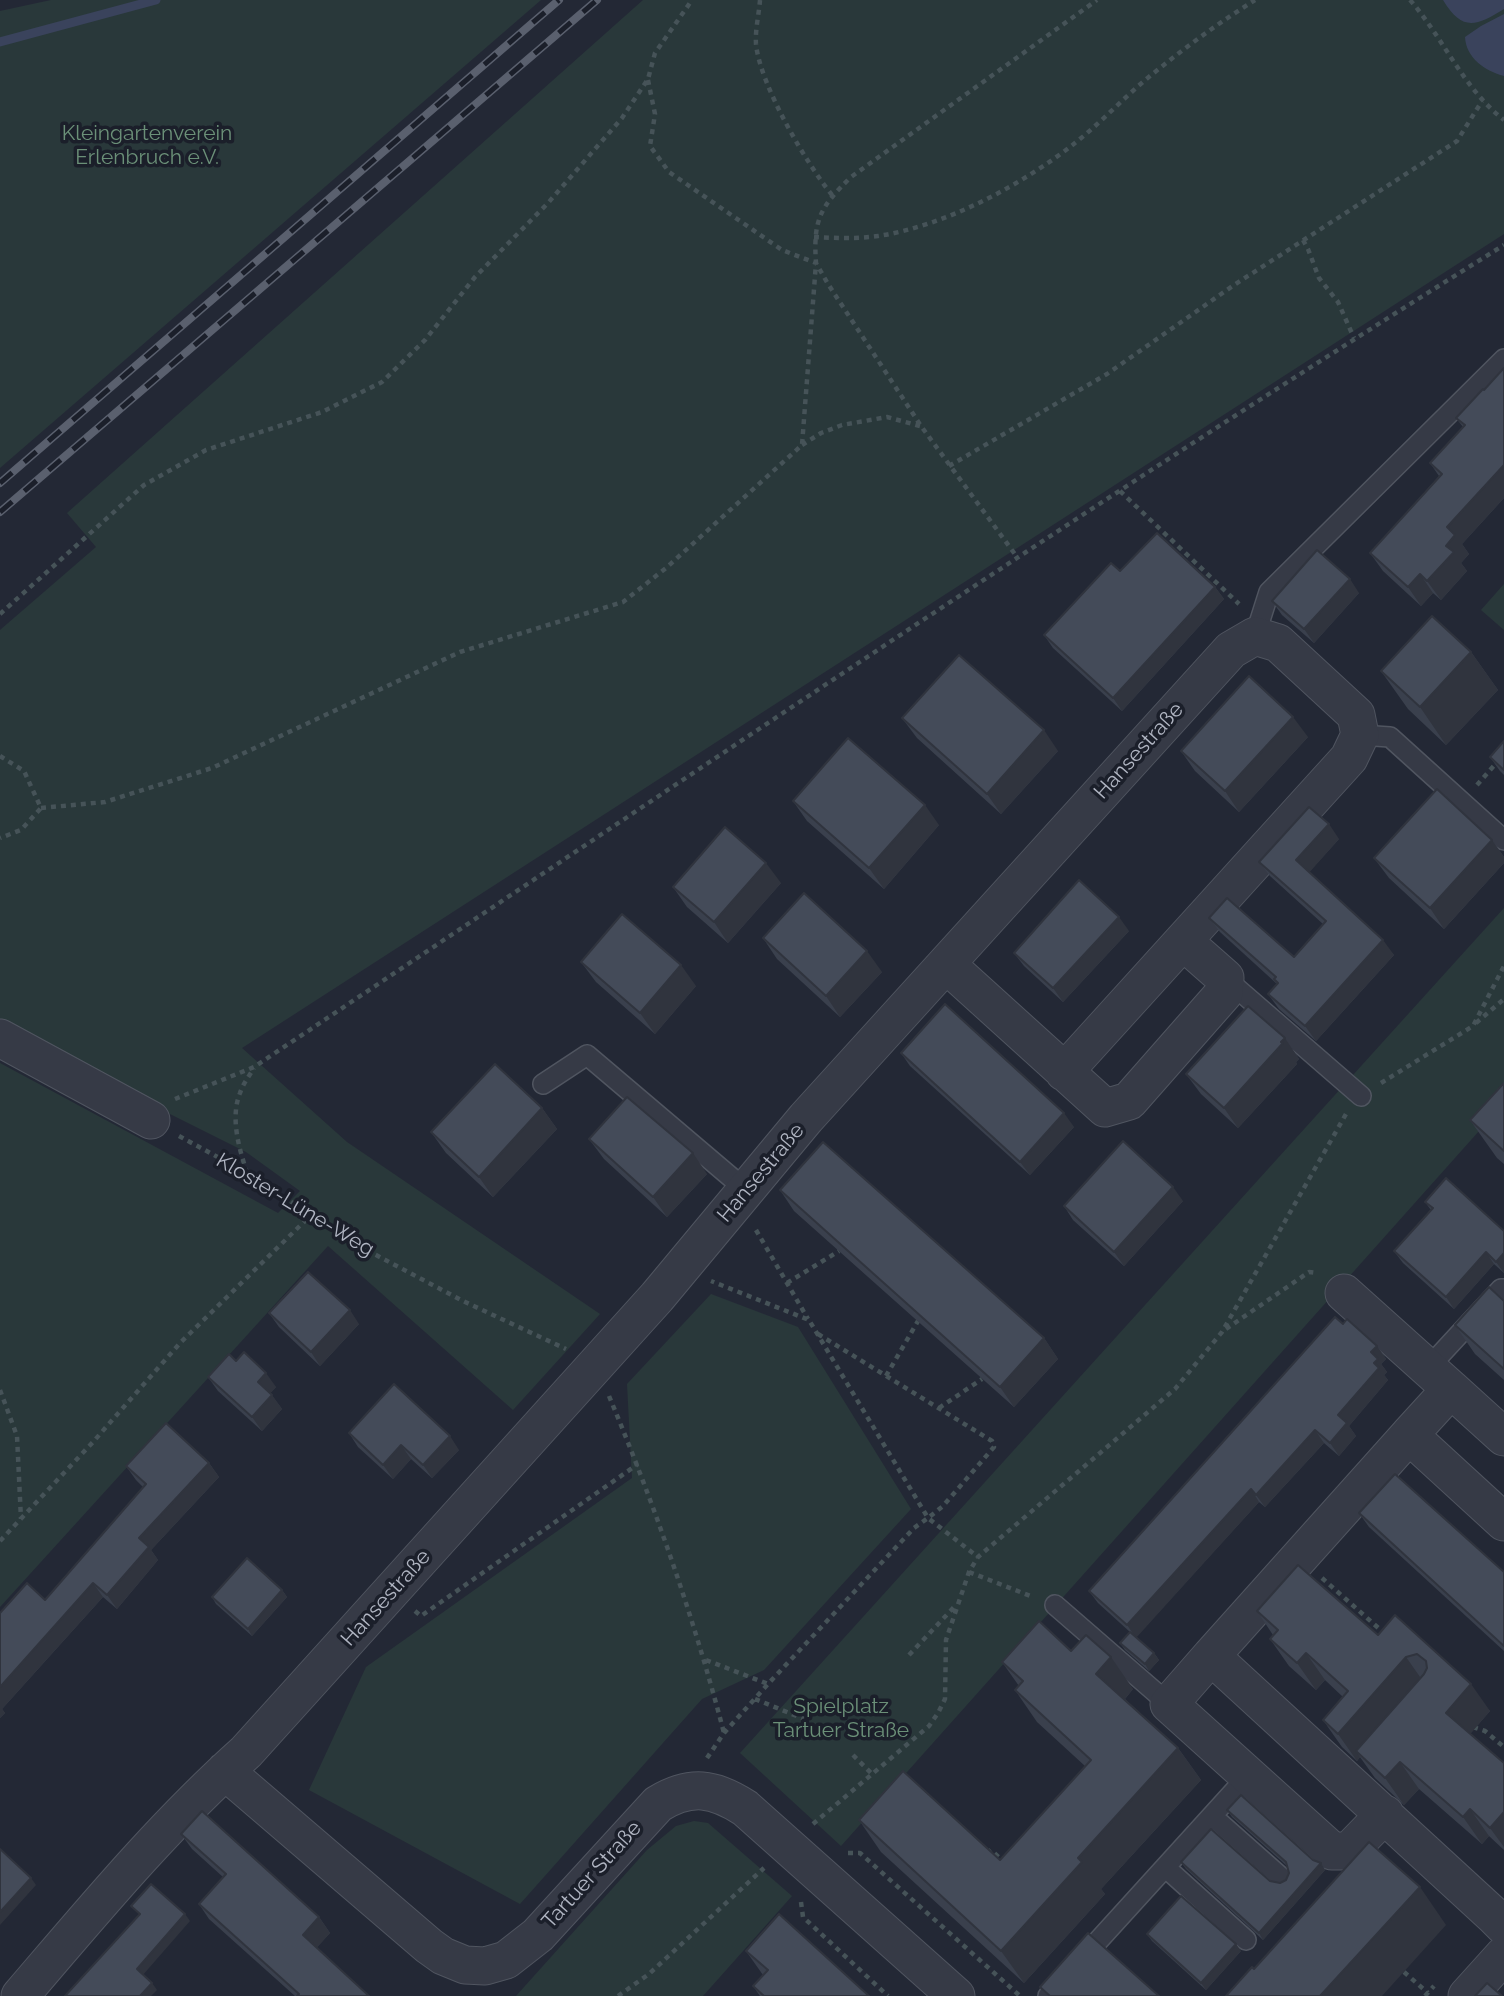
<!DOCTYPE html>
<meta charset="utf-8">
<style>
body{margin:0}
canvas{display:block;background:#232835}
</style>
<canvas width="1504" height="1996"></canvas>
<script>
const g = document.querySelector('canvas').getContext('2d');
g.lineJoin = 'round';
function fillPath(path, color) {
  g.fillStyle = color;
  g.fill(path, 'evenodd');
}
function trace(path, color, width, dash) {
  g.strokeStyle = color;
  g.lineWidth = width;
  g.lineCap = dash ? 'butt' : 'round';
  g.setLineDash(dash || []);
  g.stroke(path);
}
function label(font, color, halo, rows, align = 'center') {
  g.font = font + ' Raleway,sans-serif';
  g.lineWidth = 7;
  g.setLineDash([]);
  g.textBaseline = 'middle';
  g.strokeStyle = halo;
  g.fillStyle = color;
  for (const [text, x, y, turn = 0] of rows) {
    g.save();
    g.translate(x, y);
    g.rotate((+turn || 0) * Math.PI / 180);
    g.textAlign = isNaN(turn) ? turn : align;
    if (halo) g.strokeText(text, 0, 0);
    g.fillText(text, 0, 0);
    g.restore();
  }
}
const green = new Path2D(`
 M51 0H541L0 468V11Z
 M643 0H1504V234L242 1048 347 1142 600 1314 513 1410 328 1246 0 1607V1063L278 1213 300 1191 246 1152 136 1097 0 1021V630L96 547 67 513Z
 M1504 584V630L1481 610Z
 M1504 908V1103L841 1846 740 1753Z
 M711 1294 798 1327 911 1509 764 1670 702 1699 520 1904 309 1790 366 1667 632 1478 627 1384Z
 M694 1821 708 1823 792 1896 703 1996H516L647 1850 676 1826Z`);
const water = new Path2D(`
 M1443 0H1504V9C1475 27 1462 31 1443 0Z
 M1504 14V76C1485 71 1466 58 1465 37L1481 26Z`);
const stream = new Path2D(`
 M0 42 156 0`);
const path = new Path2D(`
 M760 0C759 14 755 30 756 44 760 85 806 163 832 195
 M1410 0C1444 39 1463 88 1504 120
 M648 80 655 114 650 146 669 172 782 250 816 263 828 284 921 426 1017 557
 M814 237C835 238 857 239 878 236 945 226 1022 185 1075 143 1103 121 1127 94 1155 72 1187 46 1220 22 1255 0
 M1303 240 1308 249 1319 278 1338 302 1354 338
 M802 445 821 433 842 425 887 417 920 426
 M949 466 1107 374 1234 285 1457 141 1482 101
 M1120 491 1239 604
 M0 614 144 485 206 450 322 412 382 382 425 340 475 277 548 203 622 118 648 79 655 53 692 0
 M0 756 24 771 41 808 21 830 0 838
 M1477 785 1504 754
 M41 808 105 802 212 768 460 652 623 602 666 568 802 445 816 263C813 220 820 207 851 177L1097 0
 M1476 1023 1504 999
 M1381 1083 1473 1026 1504 966
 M175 1099 254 1067C669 790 1081 509 1504 245
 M179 1136 247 1173 357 1245 463 1301 566 1349
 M247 1173C239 1148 230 1118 240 1093 243 1084 249 1076 254 1068
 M756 1230 808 1319
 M787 1283 839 1251
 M1226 1329 1309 1272 1318 1273
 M818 1334 992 1441 994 1447 943 1506 928 1518 978 1557
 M886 1376 918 1321
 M0 1390 17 1436 21 1519
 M609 1396C655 1506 694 1618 724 1733
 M939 1408 982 1379
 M0 1541 93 1442 181 1342 312 1214
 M969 1572 1033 1597
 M1322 1578 1384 1633
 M415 1611 421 1616 638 1464
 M909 1655 956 1605
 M706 1660 768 1684
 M755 1699 804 1719
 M1473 1727 1485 1731 1504 1747
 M853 1755 871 1773
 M707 1758 724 1733 768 1684 914 1528 928 1518 809 1320 711 1281
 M813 1824 929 1726 938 1713 945 1699 946 1640 969 1572 978 1557 1175 1389 1222 1332 1346 1114
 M848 1853H860L1020 1996
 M987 1853 991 1850 1004 1862
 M801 1902 803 1917 888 1996
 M1404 1972 1428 1993
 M618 1996 649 1974 764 1868
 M1425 1996 1434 1986`);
const service = new Path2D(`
 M1255 636 1269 592 1504 359
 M1360 735 1390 737 1504 840
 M1225 978 1361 1096
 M543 1084 587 1055 746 1190
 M1428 1368 1501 1289H1504
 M1055 1605 1169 1704
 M1212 1816 1282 1878
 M1165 1867 1246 1940
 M1048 1996 1248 1776`);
const minor = new Path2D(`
 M946 964 1105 1108 1129 1101 1224 993 1225 978 1183 941
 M0 1038 151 1120
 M1344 1293 1451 1389
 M1504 1437 1451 1389 1409 1435 1504 1522
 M1211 1656 1409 1435
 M225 1771 429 1946 443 1956 465 1965 485 1966 506 1960 538 1935 658 1804C691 1784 714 1788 745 1808L956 1996
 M1385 1814 1349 1851H1332L1169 1704 1211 1656 1495 1917 1504 1926
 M20 1996C92 1912 163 1826 246 1752L657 1297 806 1118 1231 650 1255 636 1278 643 1356 715 1360 735 1349 758 1064 1072
 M1467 1996 1504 1955`);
const rail = new Path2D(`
 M0 483 559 0
 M0 512 597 0`);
const wall = new Path2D(`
 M1504 368V498L1462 544 1469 554 1461 563 1467 571 1441 600 1433 593 1421 606 1383 571 1370 553 1439 476 1430 463 1463 427 1456 418 1484 390Z
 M1120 571 1215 587 1224 599 1122 711 1053 648 1044 635Z
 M1359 593 1314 643 1282 615 1272 601Z
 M1471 652 1498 690 1446 745 1408 709 1381 671Z
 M902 718 1058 751 1001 814 917 738Z
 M1308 737 1239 812 1195 771 1181 751Z
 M1504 741V775L1500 771 1490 757Z
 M793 801 939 825 884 889 807 821Z
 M1339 839 1309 872 1394 955 1316 1041 1279 1009 1268 994 1277 984 1220 932 1209 918 1294 957 1323 924 1270 876 1259 862Z
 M1492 840 1504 857V863L1444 929 1389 878 1374 858Z
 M781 883 728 943 687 907 673 887Z
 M1129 931 1063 1002 1024 966 1014 953Z
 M763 938 882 972 840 1017 777 959Z
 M581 962 696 986 655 1034 596 982Z
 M1285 1038 1299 1059 1296 1062 1297 1064 1238 1128 1201 1094 1186 1074Z
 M901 1053 1074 1127 1030 1175 910 1066Z
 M1504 1083V1164L1497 1158 1470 1120Z
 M542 1108 557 1129 493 1197 446 1153 431 1132Z
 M589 1139 707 1174 667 1217 604 1159Z
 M780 1190 1044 1338 1058 1359 1014 1407 794 1211Z
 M1183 1201 1124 1266 1073 1220 1064 1206Z
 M1425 1202 1504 1231V1273L1494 1264 1454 1309 1403 1263 1394 1251 1431 1210Z
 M1504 1301V1380L1475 1354 1455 1325Z
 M269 1313 359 1324 320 1366 279 1327Z
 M1343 1324 1377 1346 1386 1359 1381 1364 1387 1372 1384 1375 1388 1380 1349 1426 1356 1436 1339 1456 1324 1443 1265 1507 1259 1502 1136 1637 1154 1653 1159 1660 1149 1671 1125 1650 1120 1643 1130 1632 1098 1603 1089 1591Z
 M236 1361 276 1387 270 1393 282 1409 262 1431 218 1391 208 1377Z
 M349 1433 459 1450 432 1478 411 1459 393 1479 358 1447Z
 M209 1463 219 1477 151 1550 158 1560 117 1609 103 1597 2 1709 5 1713 0 1718V1613L45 1600 143 1487 136 1480 126 1466Z
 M1359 1513 1504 1572V1651L1369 1527Z
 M282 1590 287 1597 252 1636 216 1604 212 1597Z
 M1257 1611 1378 1635 1395 1615 1490 1711 1470 1734 1504 1763V1850L1489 1836 1482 1844 1419 1789 1404 1805 1375 1778 1360 1757 1357 1761 1342 1747 1323 1720 1343 1697 1325 1680 1316 1690 1289 1666 1270 1639 1273 1635Z
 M1071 1651 1133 1689 1125 1699 1178 1748 1201 1780 1101 1889 1105 1894 1024 1983 881 1852 859 1820 1000 1860 1085 1766 1037 1722 1015 1690 1019 1686 1002 1662Z
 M1227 1810 1313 1860 1321 1863 1325 1870 1263 1940 1186 1869 1181 1862 1280 1883 1286 1880 1289 1873 1287 1866 1232 1817Z
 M181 1834 319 1917 330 1933 316 1948 369 1996H295L209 1919 199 1904 223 1877 192 1849Z
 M1147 1934 1241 1951 1206 1990 1152 1941Z
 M746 1951 869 1996H760L753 1986 763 1975Z`);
const shadedWall = new Path2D(`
 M1504 465V498L1462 544 1469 554 1461 563 1467 571 1441 600 1427 581 1446 546 1447 527Z
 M1420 574 1433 593 1421 606 1408 587Z
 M1350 579 1359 593 1314 643 1304 629Z
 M1215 587 1224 599 1122 711 1113 698Z
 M1471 652 1498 690 1446 745 1420 707Z
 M1293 717 1308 737 1239 812 1225 791Z
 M1044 730 1058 751 1001 814 987 794Z
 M925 805 939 825 884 889 869 868Z
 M1329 824 1339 839 1307 875 1296 860Z
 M1492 840 1504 857V863L1444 929 1430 908Z
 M766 863 781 883 728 943 714 922Z
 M1119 917 1129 931 1063 1002 1053 988Z
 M1383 940 1394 955 1316 1041 1305 1026Z
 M867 951 882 972 840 1017 826 996Z
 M681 965 696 986 655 1034 640 1013Z
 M1285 1038 1299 1059 1296 1062 1297 1064 1238 1128 1224 1108Z
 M542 1108 557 1129 493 1197 479 1177Z
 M1064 1113 1074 1127 1030 1175 1020 1162Z
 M693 1153 707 1174 667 1217 653 1197Z
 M1173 1187 1183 1201 1124 1266 1114 1252Z
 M1486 1252 1494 1264 1454 1309 1446 1297Z
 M1504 1253V1273L1496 1262Z
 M350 1310 359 1324 320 1366 311 1352Z
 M1044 1338 1058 1359 1014 1407 1000 1387Z
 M1377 1346 1386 1359 1381 1364 1387 1372 1384 1375 1388 1380 1349 1426 1356 1436 1339 1456 1330 1443 1338 1415 1371 1352Z
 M266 1373 276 1387 268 1396 258 1382Z
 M272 1395 282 1409 262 1431 252 1417Z
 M1315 1430 1324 1443 1265 1507 1256 1495Z
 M450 1436 459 1450 432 1478 423 1465Z
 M401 1445 411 1459 393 1479 383 1465Z
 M209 1463 219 1477 151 1550 158 1560 117 1609 107 1595 139 1538Z
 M1251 1489 1259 1502 1136 1638 1127 1625Z
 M93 1583 103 1597 2 1709 5 1713 0 1718V1687Z
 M282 1590 287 1597 252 1636 248 1629Z
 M1154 1653 1159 1660 1149 1671 1145 1664Z
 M1306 1653 1325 1680 1316 1690 1297 1663Z
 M1111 1657 1133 1689 1119 1706 1096 1674Z
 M1406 1657 1425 1684 1356 1751 1360 1757 1357 1761 1338 1734Z
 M1471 1684 1490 1711 1465 1740 1446 1713Z
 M1178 1748 1201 1780 1101 1889 1105 1894 1024 1983 1001 1951 1078 1858Z
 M1400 1762 1419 1789 1404 1805 1385 1778Z
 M1470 1809 1489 1836 1482 1844 1463 1817Z
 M1504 1812V1847L1490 1828Z
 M1321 1863 1325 1870 1263 1940 1259 1933Z
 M31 1878 36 1885 0 1925V1912Z
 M1420 1887 1446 1925 1382 1996H1320Z
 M185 1914 190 1921 142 1976 137 1969Z
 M319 1917 330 1933 314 1951 303 1935Z
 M1236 1944 1241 1951 1206 1990 1201 1983Z
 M152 1983 157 1990 151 1996H140Z`);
const building = new Path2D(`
 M1504 368V465L1447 527 1455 535 1446 546 1454 552 1427 581 1420 574 1408 587 1370 553 1442 474 1430 463 1465 425 1456 418 1483 389 1484 390Z
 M1157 533 1215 587 1113 698 1044 635 1111 563 1120 571Z
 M1317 550 1350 579 1304 629 1272 601Z
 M1432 616 1471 652 1420 707 1381 671Z
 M959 655 1044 730 987 794 902 718Z
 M1249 676 1293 717 1225 791 1181 751Z
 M848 738 925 805 869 868 793 801Z
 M1504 741V770L1490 757Z
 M1437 789 1492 840 1430 908 1374 858Z
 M1309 807 1329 824 1296 860 1383 940 1305 1026 1268 994 1278 983 1274 979 1276 977 1209 918 1227 898 1294 957 1326 921 1259 862Z
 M725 827 766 863 714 922 673 887Z
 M1079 880 1119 917 1053 988 1014 953Z
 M804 893 867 951 826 996 763 938Z
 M622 914 681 965 640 1013 581 962Z
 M945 1004 1064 1113 1020 1162 901 1053Z
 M1248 1006 1285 1038 1281 1042 1283 1043 1224 1108 1186 1074Z
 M495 1064 542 1108 479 1177 431 1132Z
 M1504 1083V1151L1470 1120Z
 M627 1097 693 1153 653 1197 589 1139Z
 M1123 1141 1173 1187 1114 1252 1064 1206Z
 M823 1142 1044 1338 1000 1387 780 1190Z
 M1446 1178 1504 1231V1253L1496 1262 1486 1252 1446 1297 1394 1251 1433 1208 1425 1202Z
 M308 1272 350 1310 311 1352 269 1313Z
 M1489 1287 1504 1301V1369L1455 1325Z
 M1335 1317 1343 1324 1347 1319 1377 1346 1371 1352 1378 1359 1374 1363 1379 1368 1338 1415 1347 1423 1330 1443 1315 1430 1256 1495 1251 1489 1127 1625 1089 1591Z
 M244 1352 266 1373 258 1382 272 1395 252 1417 208 1377 229 1354 236 1361Z
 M394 1384 450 1436 423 1465 401 1445 383 1465 349 1433Z
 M166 1423 209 1463 139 1538 149 1547 107 1595 93 1583 0 1687V1613L27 1583 45 1600 146 1484 126 1466Z
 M1395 1474 1504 1572V1646L1359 1513Z
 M247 1558 282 1590 248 1629 212 1597Z
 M1298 1565 1378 1635 1395 1615 1471 1684 1446 1713 1504 1763V1812L1490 1828 1470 1809 1463 1817 1400 1762 1385 1778 1356 1751 1424 1674 1427 1668 1426 1661 1417 1654 1406 1657 1338 1734 1323 1720 1348 1691 1306 1653 1297 1663 1270 1639 1278 1630 1257 1611Z
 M1039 1621 1071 1651 1086 1635 1111 1657 1096 1674 1178 1748 1078 1858 1082 1862 1001 1951 859 1820 903 1771 1000 1860 1091 1760 1015 1690 1023 1681 1002 1662Z
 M1130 1632 1154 1653 1145 1664 1120 1643Z
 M1241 1795 1313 1860 1321 1863 1259 1933 1181 1862 1211 1829 1270 1881 1280 1883 1286 1880 1289 1873 1286 1862 1227 1810Z
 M202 1811 319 1917 303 1935 369 1996H297L299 1994 199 1904 226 1874 181 1834Z
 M1369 1842 1420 1887 1320 1996H1226L1252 1967 1254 1969Z
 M0 1849 31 1878 0 1912Z
 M151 1884 185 1914 137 1969 152 1983 140 1996H65L140 1914 131 1906Z
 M1181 1896 1236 1944 1201 1983 1147 1934Z
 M779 1914 869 1996H764L753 1986 768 1970 746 1951Z
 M1088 1933 1159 1996H1050L1040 1987Z
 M1487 1983 1502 1996H1475Z`);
const parkNames = [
 ["Kleingartenverein",147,134],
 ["Erlenbruch e.V.",147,158],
 ["Spielplatz",841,1707],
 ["Tartuer Straße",841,1731]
];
const streetNames = [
 ["Hansestraße",1139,751,-48],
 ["Hansestraße",761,1173,-50],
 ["Kloster-Lüne-Weg",295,1205,31],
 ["Hansestraße",386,1598,-48],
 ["Tartuer Straße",592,1875,-48]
];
fillPath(green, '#29383a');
fillPath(water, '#3a435c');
trace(stream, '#3a435c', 9);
trace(service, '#505560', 22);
trace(minor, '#505560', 39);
trace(path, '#465358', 4.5, [5, 5]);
trace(service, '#363a46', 19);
trace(minor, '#363a46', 37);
trace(rail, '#5a606e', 8);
trace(rail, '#1b1f2a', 5, [16]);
fillPath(wall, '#3a404d');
fillPath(shadedWall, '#30343e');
fillPath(building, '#444b59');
trace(building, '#30343e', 2);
label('21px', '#6b9078', '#1b1f2a', parkNames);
label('21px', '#b0b5c2', '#1b1f2a', streetNames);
</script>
